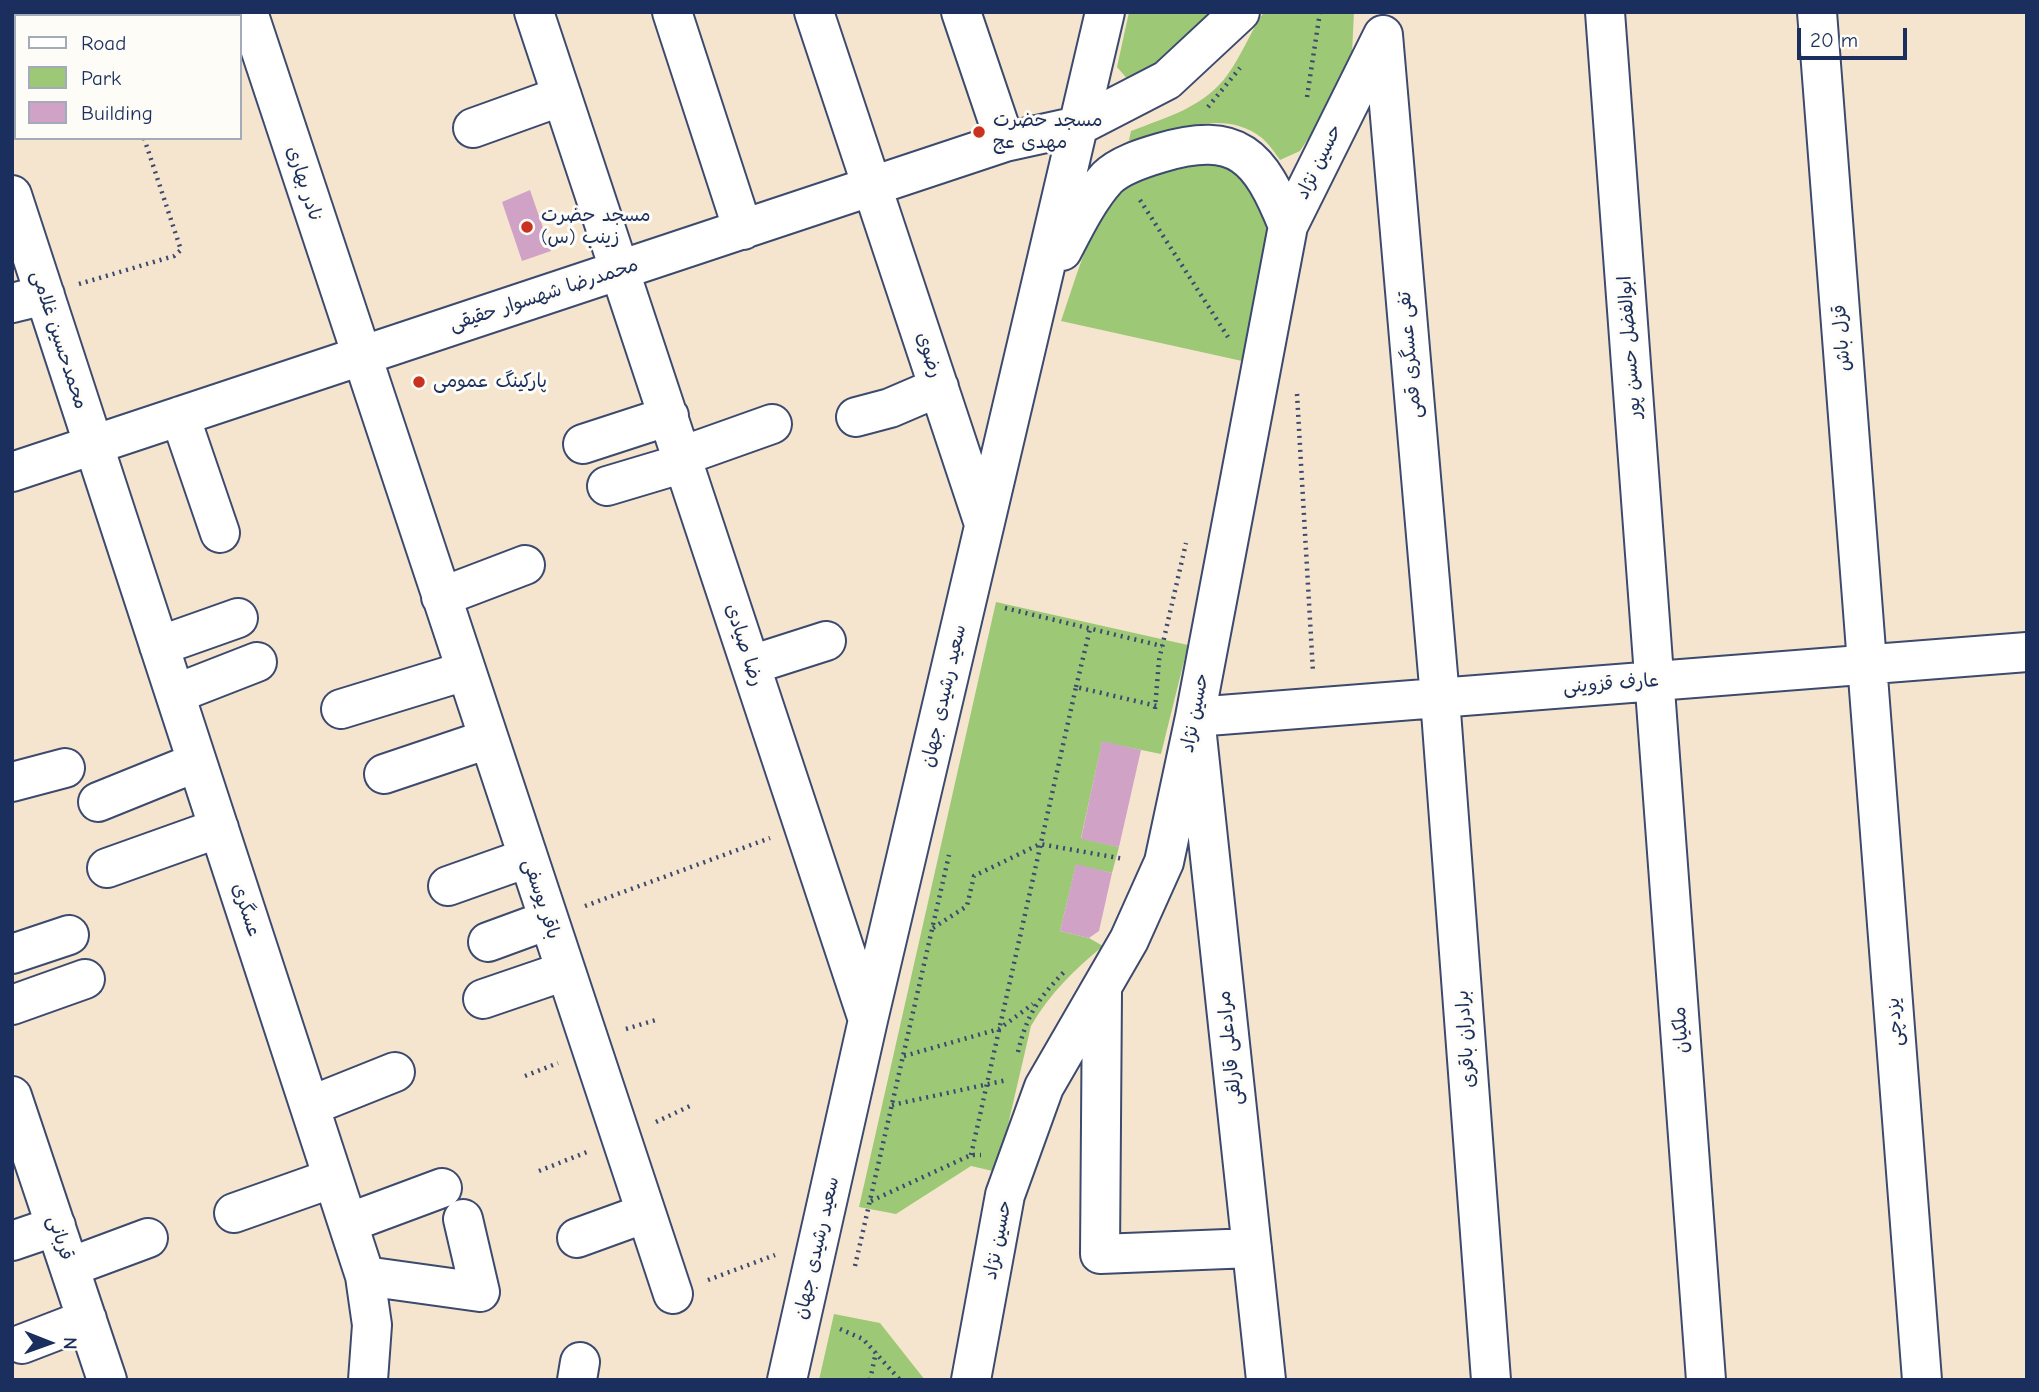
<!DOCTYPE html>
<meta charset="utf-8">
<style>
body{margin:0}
#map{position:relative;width:2039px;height:1392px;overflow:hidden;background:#f6e5ce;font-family:"Comic Neue",sans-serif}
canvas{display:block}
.frame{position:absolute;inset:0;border:14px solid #1b2f5e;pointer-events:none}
.legend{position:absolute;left:14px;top:14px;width:228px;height:126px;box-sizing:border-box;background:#fdfcf7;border:2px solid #a3aaba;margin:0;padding:9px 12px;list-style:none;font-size:21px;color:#1b2f5e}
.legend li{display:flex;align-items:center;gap:14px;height:35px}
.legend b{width:35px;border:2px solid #a3aaba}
.north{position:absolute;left:14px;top:1308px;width:70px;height:70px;-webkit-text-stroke:5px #fdfcf7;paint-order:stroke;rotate:91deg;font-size:19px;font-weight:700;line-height:28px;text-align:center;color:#1b2f5e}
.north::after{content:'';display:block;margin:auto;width:24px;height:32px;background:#1b2f5e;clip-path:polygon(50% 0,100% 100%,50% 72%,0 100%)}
.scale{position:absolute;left:1797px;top:28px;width:110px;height:32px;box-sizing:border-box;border:4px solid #1b2f5e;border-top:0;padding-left:9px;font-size:21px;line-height:24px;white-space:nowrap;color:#1b2f5e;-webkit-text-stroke:5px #fdfcf7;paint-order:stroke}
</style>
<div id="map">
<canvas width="2039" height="1392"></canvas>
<div class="frame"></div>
<ul class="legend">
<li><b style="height:9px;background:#fff"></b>Road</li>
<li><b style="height:19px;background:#9dc977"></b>Park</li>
<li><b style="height:19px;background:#d0a3c6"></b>Building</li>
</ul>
<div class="north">N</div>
<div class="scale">20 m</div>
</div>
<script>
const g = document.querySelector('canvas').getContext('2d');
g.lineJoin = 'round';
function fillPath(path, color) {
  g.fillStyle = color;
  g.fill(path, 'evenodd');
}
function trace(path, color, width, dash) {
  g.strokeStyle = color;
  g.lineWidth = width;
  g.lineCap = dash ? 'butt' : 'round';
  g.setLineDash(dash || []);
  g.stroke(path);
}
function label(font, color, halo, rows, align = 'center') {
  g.font = font + ' "Comic Neue","Playpen Sans Arabic",sans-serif';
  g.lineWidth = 6;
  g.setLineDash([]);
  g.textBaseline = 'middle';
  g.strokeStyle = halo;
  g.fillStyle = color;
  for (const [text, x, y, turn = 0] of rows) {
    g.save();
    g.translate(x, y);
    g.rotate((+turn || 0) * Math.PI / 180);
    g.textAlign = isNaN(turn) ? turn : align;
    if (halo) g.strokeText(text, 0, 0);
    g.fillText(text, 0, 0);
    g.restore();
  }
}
const green = new Path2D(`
 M1129 12H1216L1189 50 1129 81 1117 67Z
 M1264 12H1354L1351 74 1300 151 1280 160C1275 153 1269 144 1262 138 1225 108 1174 130 1135 142L1129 140 1131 131C1167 117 1205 107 1228 74 1242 55 1250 32 1264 12Z
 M1198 163 1231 165 1263 206 1269 251 1251 363 1061 321C1076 279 1092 216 1123 185Z
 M996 602 1188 645 1161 754 1102 742 1081 838 1119 847 1112 873 1076 865 1060 931 1089 938 1103 946C1074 970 1050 993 1031 1026L997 1172 971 1166 896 1214 859 1207Z
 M834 1314 880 1323 925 1380H819Z`);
const building = new Path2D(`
 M530 190 551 251 522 261 502 202Z
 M1102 741 1141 750 1119 847 1081 839Z
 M1076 864 1112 873 1099 931 1089 938 1060 931Z`);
const path = new Path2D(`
 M1307 97 1320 12
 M1208 107 1240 68
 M1140 200 1228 337
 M79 284 174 256 181 250 144 138
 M1297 394 1313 672
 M1005 608 1162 646
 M1076 687 1090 629
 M1155 709 1159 660 1186 543
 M585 906 770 838
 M933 928 967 906 974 876 1040 844 1124 859
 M626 1029 659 1019
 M1018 1052C1027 1014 1038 999 1065 971
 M904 1056 999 1029 1033 1004
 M525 1076 558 1063
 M892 1105 1007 1080
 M656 1122 692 1105
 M971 1155 1076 687 1157 706
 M539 1171 587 1152
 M871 1201 971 1155H981
 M855 1266 949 855
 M708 1280 775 1255
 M840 1329 863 1339 900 1380
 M870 1380 876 1352`);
const minor = new Path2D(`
 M101 12 102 16
 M248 12 673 1294
 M534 12 868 1020
 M672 12 743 230
 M814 12 984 524
 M961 12 1005 142
 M1605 12 1706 1380
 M1817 12 1922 1380
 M1383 35 1440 698 1491 1380
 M12 107 16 106
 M473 128 562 96
 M12 195 365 1276 372 1325 368 1380
 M1062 251C1075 226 1088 199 1107 178 1120 165 1143 158 1160 153 1238 130 1260 156 1288 226
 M12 303 45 295
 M180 416 220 533
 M856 417 890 408 939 387
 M583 444 669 416
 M682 456 772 424
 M12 472 1005 142 1078 126 1167 80 1240 12
 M607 486 684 463
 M441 597 525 565
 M159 646 238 618
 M751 665 826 641
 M175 694 257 662
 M341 709 465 671
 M384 774 488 739
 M12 782 65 768
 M98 802 197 762
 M107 868 219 828
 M448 886 527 858
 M488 942 548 920
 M12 954 69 935
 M1102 992 1100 1254 1252 1248
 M483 999 565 971
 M12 1005 85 979
 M12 1096 107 1380
 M310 1106 395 1072
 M234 1213 333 1178
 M348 1223 442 1188
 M577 1238 646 1213
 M12 1241 56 1226
 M70 1267 148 1238
 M365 1276 480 1292 463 1219
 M22 1344 87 1319
 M577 1380 580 1362
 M787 1380 868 1020 1105 12
 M971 1380 1005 1195 1044 1087 1129 940 1164 862 1195 717 1288 226 1383 35
 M1266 1380 1195 717 2027 652`);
const markers = [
 [979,132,7,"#c8321e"],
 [527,227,7,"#c8321e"],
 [419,382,7,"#c8321e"]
];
const poiNames = [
 ["مسجد حضرت",993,121],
 ["مهدی عج",993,143],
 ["مسجد حضرت",541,216],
 ["زینب (س)",541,238],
 ["پارکینگ عمومی",433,382]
];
const streetNames = [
 ["حسین نژاد",1319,162,-64],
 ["نادر بهاری",304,184,72],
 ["محمدرضا شهسوار حقیقی",544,295,-18],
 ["قزل باش",1842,338,-94],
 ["محمدحسین غلامی",59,340,72],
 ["ابوالفضل حسن پور",1630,347,-94],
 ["رضوی",929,355,72],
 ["تفی عسگری قمی",1410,355,-95],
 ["رضا صیادی",744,645,72],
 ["عارف قزوینی",1611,684,-4],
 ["سعید رشیدی جهان",944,696,-77],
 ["حسین نژاد",1195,713,-79],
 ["باقر یوسفی",541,899,72],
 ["عسگری",246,910,72],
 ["یزدچی",1895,1022,-94],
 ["ملکیان",1681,1030,-94],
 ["برادران باقری",1466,1039,-94],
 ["مرادعلی قارلقی",1230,1048,-96],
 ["قربانی",60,1238,72],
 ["حسین نژاد",998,1240,-79],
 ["سعید رشیدی جهان",817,1248,-77]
];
fillPath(green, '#9dc977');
fillPath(building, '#d0a3c6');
trace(minor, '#3c4a6f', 42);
trace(path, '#3c4a6f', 4.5, [2, 5]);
trace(minor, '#fff', 38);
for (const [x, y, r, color] of markers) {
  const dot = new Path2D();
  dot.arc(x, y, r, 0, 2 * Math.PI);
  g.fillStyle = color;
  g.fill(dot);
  trace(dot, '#fdfcf7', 2.5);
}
label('19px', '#1b2f5e', '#fdfcf7', poiNames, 'left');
label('19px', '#1b2f5e', '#fdfcf7', streetNames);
</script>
